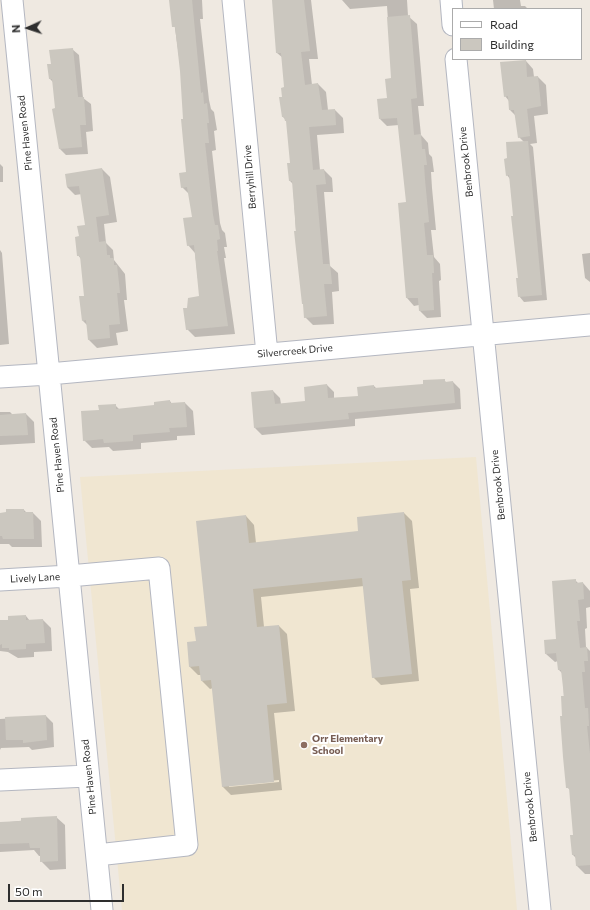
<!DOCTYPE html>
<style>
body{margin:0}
#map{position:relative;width:590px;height:910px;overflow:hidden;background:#efe9e1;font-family:Commissioner,sans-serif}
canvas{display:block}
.legend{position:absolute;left:452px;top:8px;width:130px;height:52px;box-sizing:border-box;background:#fff;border:1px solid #ababab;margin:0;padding:5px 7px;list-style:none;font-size:12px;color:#2e2e2e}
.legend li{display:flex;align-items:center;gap:8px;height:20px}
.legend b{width:20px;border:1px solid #ababab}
.north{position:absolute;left:8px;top:8px;width:40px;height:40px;-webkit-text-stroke:3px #fff;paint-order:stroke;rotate:267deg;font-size:11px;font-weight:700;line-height:16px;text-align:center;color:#2e2e2e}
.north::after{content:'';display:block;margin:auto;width:14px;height:18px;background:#2e2e2e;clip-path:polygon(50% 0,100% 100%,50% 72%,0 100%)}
.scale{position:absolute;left:8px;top:884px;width:116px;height:18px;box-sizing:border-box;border:2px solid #2e2e2e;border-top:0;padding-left:5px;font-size:12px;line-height:14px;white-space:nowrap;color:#2e2e2e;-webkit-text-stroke:3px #fff;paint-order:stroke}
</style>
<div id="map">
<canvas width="590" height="910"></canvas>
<ul class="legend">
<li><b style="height:5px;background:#fff"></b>Road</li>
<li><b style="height:11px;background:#cbc7bf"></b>Building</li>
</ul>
<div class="north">N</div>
<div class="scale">50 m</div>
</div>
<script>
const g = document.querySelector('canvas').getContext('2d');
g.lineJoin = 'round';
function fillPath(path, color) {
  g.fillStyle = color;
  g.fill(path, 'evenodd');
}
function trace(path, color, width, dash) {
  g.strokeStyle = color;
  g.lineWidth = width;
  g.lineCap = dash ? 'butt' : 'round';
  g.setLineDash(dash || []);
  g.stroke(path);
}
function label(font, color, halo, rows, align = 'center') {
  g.font = font + ' Commissioner,sans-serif';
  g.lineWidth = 4;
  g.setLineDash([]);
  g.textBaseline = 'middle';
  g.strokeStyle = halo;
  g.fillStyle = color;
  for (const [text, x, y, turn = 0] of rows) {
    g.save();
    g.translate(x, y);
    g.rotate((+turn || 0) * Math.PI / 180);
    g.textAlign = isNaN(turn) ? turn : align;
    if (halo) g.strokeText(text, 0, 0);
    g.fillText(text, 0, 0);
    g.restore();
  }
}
const education = new Path2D(`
 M476 457 517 910H122L80 477Z`);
const shadow = new Path2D(`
 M171 0H202L203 19H200L209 100 211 109 214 112 217 130 214 131 216 150 212 151 220 223 222 230 225 233 227 247H224L226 258H224L235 334 195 337 187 329 188 309 200 297 195 253 188 245 193 218 190 195 182 187 187 173 181 71Z
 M273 0H311L318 59H309L312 85 318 84 326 92 328 110H335L343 118 344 133 317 135 320 170H324L332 178 333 192H324L330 266 338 273 339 291 332 292 334 324 313 325 305 317 297 249 293 184 290 181 291 164 288 122 282 116 286 88 283 58 277 53Z
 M342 0H407L408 16 417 24 424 106H418L421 135 428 143 429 154 432 157 434 172H431L432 188 436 230H431L434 257 440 264 441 280 439 281 441 317 427 318 420 311 419 305 414 306 407 298V203L399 125 387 126 380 119 388 99 392 79 387 6 350 9Z
 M493 0H520L521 6H525L528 9H494Z
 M72 49 79 55 83 98 91 104 93 131 86 132 88 154 66 155 60 149 53 82 50 79 52 64Z
 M526 61 533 69 534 77H538L546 85 548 114 534 116 537 143 530 144 533 147 547 300 524 302 519 296V279L514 217 510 179 507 175 508 159 524 142 519 137 516 116 510 110 509 101 505 96Z
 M0 164 3 167V182H0Z
 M102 169 110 177 117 222 104 224 106 243 113 250 114 260 125 274 127 300H124L128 331 116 333 118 345 97 348 89 340 87 325 83 321 85 297 81 259 78 255 80 237 86 226 82 194 75 195 67 187 66 175Z
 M0 250 2 253 9 344 0 345Z
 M590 253V282L585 278 582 254Z
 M444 380 447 383 453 382 460 389 461 409 355 419V426L262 435 255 428 273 391 280 398 281 404 306 402 327 385 334 392V399L359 397 374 386 377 389 424 385Z
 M170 401 172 404 185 403 193 411 195 435 177 436V440L141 443V449L113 451 109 447 92 448 84 440 100 411 115 405 120 410 155 406Z
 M0 412H10L13 415 26 414 34 422 35 443 0 445Z
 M24 510 27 513H33L41 521 42 547H12L9 544H0V514Z
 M404 513 412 521 419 588 410 589 419 681 381 685 373 677 364 586 261 597 264 627 279 626 287 634 295 711 274 713 282 790 231 795 223 787 213 688 210 689 202 681 201 675H198L190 667 188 643 197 642 208 627 246 516 254 525 256 543 359 532ZM279 780V782L229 787V785Z
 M575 580 579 584 583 583 590 591V607L586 608 587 628 585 629 586 647 590 651V874H585L577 866 576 858 573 855 571 836H575L570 790 567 787 563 674 559 670 558 661 555 662 546 654 557 640Z
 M26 616 30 621 43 620 51 628 52 651 34 652V657L18 658 8 652 0 651V621H9Z
 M46 716 53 723 54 747 32 750 29 747 1 748 0 750V719Z
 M56 817 65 825 66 869 50 870 41 861V856H39L34 850 0 852V823Z`);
const building = new Path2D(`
 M169 0H192L201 93 203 92 204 104 207 103 209 123H207L209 143H205L213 215 215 225H218L220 239 217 240 218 251H217L228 326 186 330 183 308H187L188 298 199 296 194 245 187 246 183 218 192 217 187 187 181 188 179 173 186 172 181 119H183L180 71 175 27H172Z
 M272 0H304L310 51 301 52 305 85 318 83 322 110 335 109 336 125 309 127 313 170 324 169 326 184 316 185 323 264H330L332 284H324L327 316 304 318 303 304H302L294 231H296L292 181H289L287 163H290L286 121H285L284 117H282L279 97H282L281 88 284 87 281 53H276Z
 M410 15 417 98 411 99 414 135 421 134 422 149H425L427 165H424L425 180 429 222 424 223 427 255H433L434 273H432L434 310 419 311 418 298H406L398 203 406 202 397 118 379 119 377 99 387 98 385 79 391 78 387 17Z
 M73 48 78 97H84L86 125H80L82 147 59 149 52 109 55 108 52 79H49L47 64H51L49 50Z
 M526 60 527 77 538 76 541 106 527 109 530 136 518 138 514 110H509L508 96 504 97 500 62Z
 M528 141 542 295 518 297 516 278H518L511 216H513L509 175 506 176 504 159 507 158 506 142Z
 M102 168 109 215 96 217 99 242 106 241 107 255H110V258H114V265H117L120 293H117L120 324 109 325 110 338 88 340 86 320 82 321 79 296H84L80 256H77L75 237 79 236 77 226 85 225 79 186 67 187 65 174Z
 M445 379V382L453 381 455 403 348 413 349 419 254 428 251 392 273 390 275 404 305 401 304 387 327 384 328 398 358 396 357 387 374 385V388L423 384V380Z
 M170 400V403L185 402 187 427 169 428 170 432 133 435V441L104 443 103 439 83 441 81 411 99 410 98 405 116 404V409L154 405V402Z
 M26 413 28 435 0 436V415Z
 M6 509H24V512H33L34 539H3L2 536H0V513L6 512Z
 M404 512 411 580 402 581 412 674 372 678 362 578 253 589 257 627 279 625 287 703 267 705 274 782 222 787 211 680 201 681 199 666 189 667 187 642 196 641 194 627 207 626 196 521 246 515 249 543 358 531 357 517Z
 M576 579V583L583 582 584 599 578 600 580 621H577L580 648 587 647 588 661H584L585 672H582L585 708H588L589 726H587L590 754V865L576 866 575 855H572L570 835H573L569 788H566L563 757 560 716H562L561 696H564L561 670H558L556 653 545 654 544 640 556 639 552 581Z
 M26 615V620L43 619 45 643 26 644V649L9 650V648H2V644L0 645V620H8V616Z
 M46 715 47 740 23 743V740H6L5 717Z
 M57 816 58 861 40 862V848H30L29 843 0 844V822L21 821V818L37 817Z`);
const minor = new Path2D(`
 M12 0 102 910
 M233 0 267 354
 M451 0 453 25
 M456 59 540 910
 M0 377 49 374 590 325
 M0 580 69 576 159 568 187 845 97 855
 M0 780 88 776`);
const markers = [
 [304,745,4,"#8d6e63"]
];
const streetNames = [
 ["Pine Haven Road",25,133,-96],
 ["Benbrook Drive",466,162,-96],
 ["Berryhill Drive",250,177,-95],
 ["Silvercreek Drive",295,351,-5],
 ["Pine Haven Road",57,455,-96],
 ["Benbrook Drive",498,485,-96],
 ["Lively Lane",35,578,-3],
 ["Pine Haven Road",89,777,-96],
 ["Benbrook Drive",530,807,-96]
];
const educationNames = [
 ["Orr Elementary",312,739],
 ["School",312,751]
];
fillPath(education, '#f0e6d1');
fillPath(shadow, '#0003');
fillPath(building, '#cbc7bf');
trace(minor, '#b4b7c1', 23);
trace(minor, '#fff', 21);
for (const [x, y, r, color] of markers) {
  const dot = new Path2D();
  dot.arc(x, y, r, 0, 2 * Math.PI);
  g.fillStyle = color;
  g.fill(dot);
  trace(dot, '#fff', 1.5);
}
label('10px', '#2e2e2e', '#fff', streetNames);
label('bold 10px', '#785e54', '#fff', educationNames, 'left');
</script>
